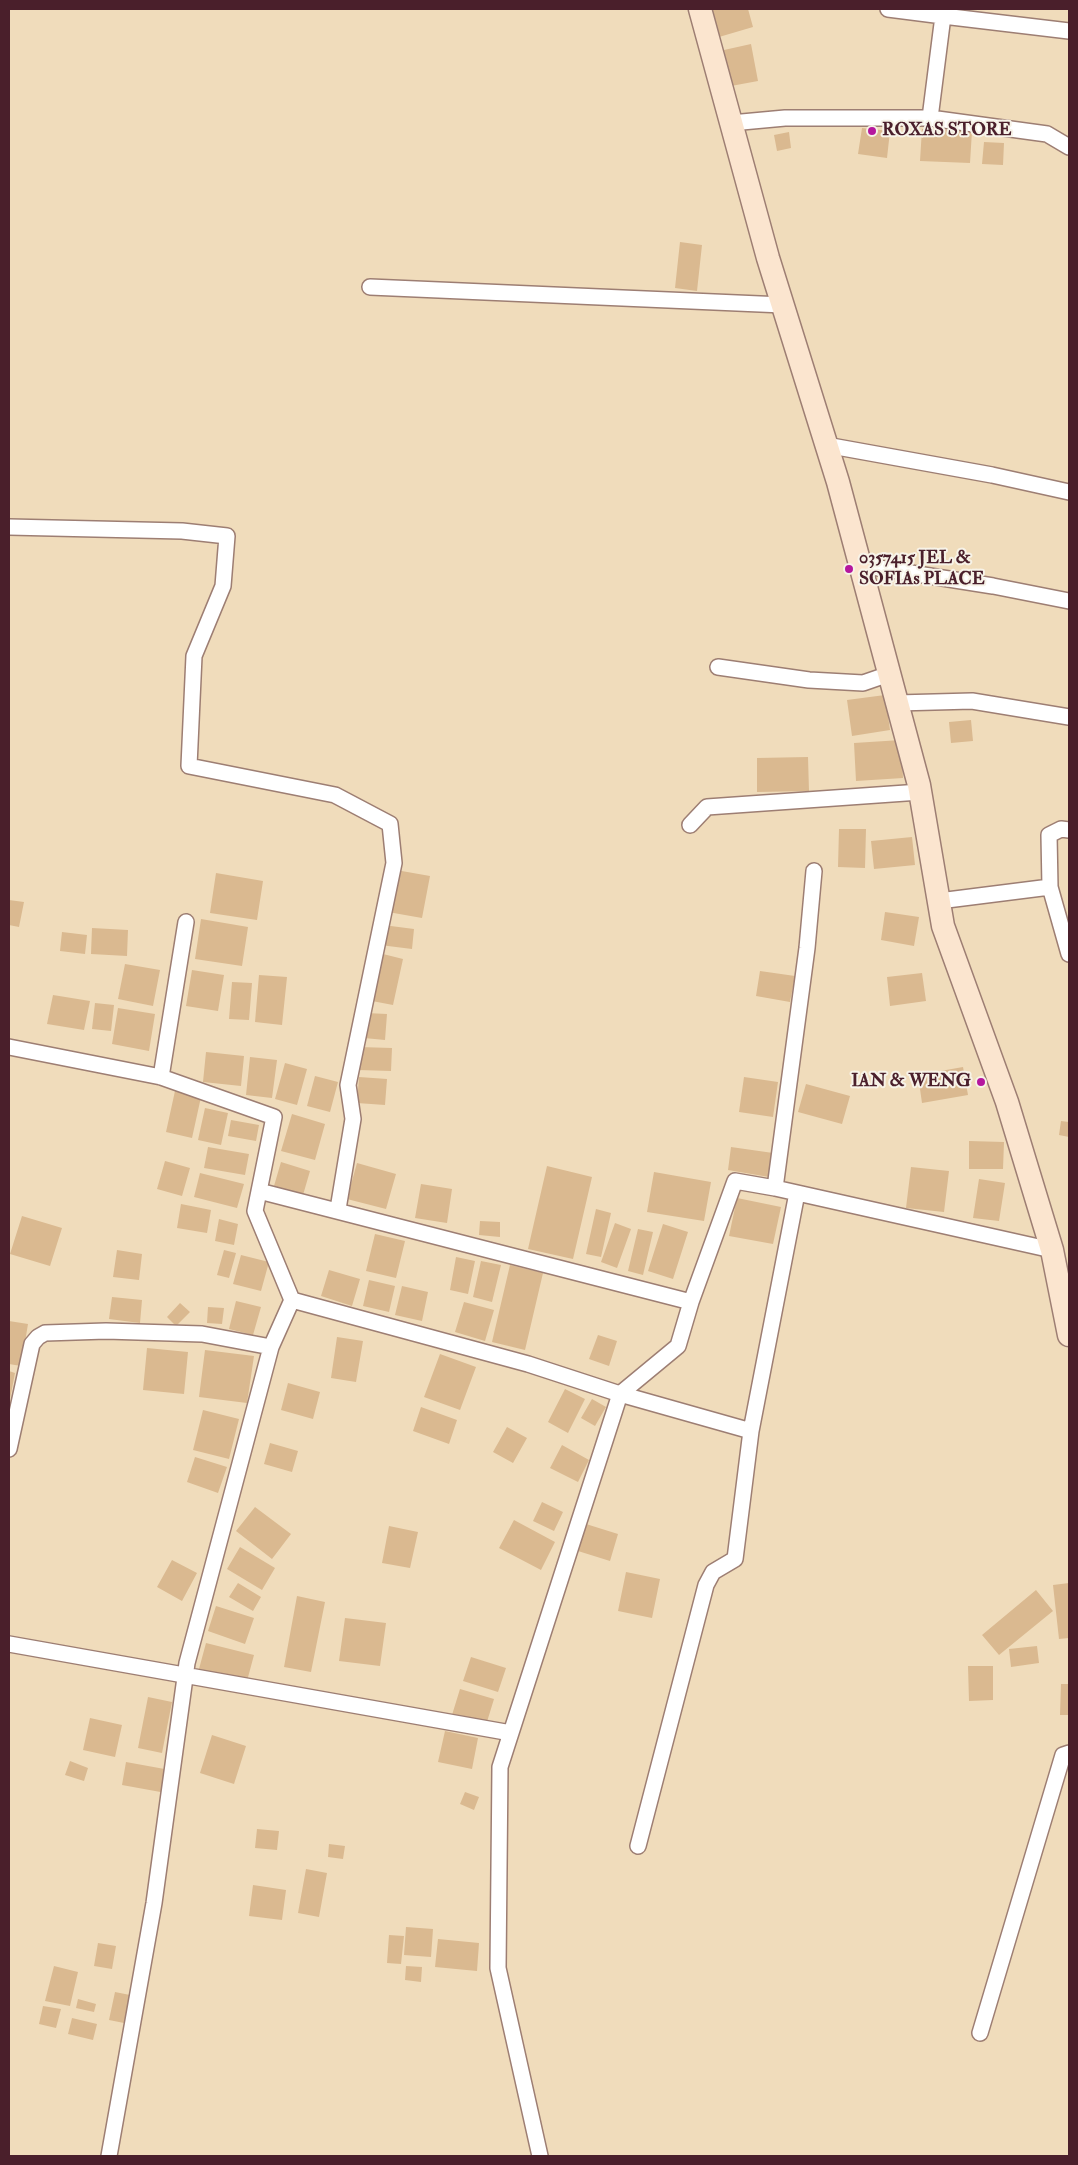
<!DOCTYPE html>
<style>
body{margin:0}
#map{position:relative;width:1078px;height:2165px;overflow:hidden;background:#f0dcbb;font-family:"IM FELL Double Pica",serif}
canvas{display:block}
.frame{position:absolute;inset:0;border:10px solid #4a1f2b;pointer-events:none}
</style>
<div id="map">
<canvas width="1078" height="2165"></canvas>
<div class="frame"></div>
</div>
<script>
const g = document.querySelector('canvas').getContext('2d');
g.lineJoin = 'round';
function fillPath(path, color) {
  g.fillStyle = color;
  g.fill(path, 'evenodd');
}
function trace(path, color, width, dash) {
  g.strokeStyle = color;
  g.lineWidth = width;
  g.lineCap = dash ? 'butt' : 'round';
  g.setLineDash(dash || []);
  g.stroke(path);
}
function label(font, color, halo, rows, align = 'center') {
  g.font = font + ' "IM FELL Double Pica",serif';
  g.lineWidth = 4;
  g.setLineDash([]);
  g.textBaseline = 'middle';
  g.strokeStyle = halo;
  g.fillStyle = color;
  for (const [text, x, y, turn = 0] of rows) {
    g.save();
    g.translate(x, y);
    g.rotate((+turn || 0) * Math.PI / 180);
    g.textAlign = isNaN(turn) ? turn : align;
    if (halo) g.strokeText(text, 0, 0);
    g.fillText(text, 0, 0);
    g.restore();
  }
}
const building = new Path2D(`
 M748 9 753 27 719 37 711 10Z
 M751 44 758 81 731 86 724 50Z
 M862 128 890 131 887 158 858 154Z
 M922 129 972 131 970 163 920 161Z
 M789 132 791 148 777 151 774 135Z
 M984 142 1004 143 1003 165 982 164Z
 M680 242 702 245 697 291 675 288Z
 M885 695 890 730 852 736 847 700Z
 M971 720 973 741 951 743 949 722Z
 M901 740 903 778 856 781 854 743Z
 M808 757 809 791 757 792V758Z
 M839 829H866L865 868 838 867Z
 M912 837 915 865 874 869 871 841Z
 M396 870 430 876 422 918 388 912Z
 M216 873 263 881 257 920 210 913Z
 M9 900 24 902 19 927 9 925Z
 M885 912 919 917 914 946 881 940Z
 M201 919 248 927 242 966 195 959Z
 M383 925 414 929 412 949 380 945Z
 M92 928 128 930 127 956 91 954Z
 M62 932 87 935 85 954 60 951Z
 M383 954 403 959 393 1005 372 1001Z
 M125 964 160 970 153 1006 118 999Z
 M192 970 224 975 218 1011 186 1006Z
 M760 971 795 976 790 1002 756 996Z
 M922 973 926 1001 890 1006 887 977Z
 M259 975 287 977 282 1025 255 1022Z
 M232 982 252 983 249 1020 229 1019Z
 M53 995 90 1001 84 1030 47 1024Z
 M95 1003 114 1005 111 1031 92 1029Z
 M118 1008 155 1014 149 1051 112 1044Z
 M366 1013 387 1014 385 1040 364 1038Z
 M359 1047 392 1048 391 1071 358 1070Z
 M206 1052 244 1056 241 1086 203 1082Z
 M250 1057 277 1060 272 1098 246 1095Z
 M285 1063 307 1069 297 1105 275 1099Z
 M963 1067 968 1095 922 1103 918 1075Z
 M315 1076 338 1082 330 1112 307 1106Z
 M359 1077 387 1079 385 1105 357 1103Z
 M744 1077 778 1082 773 1117 739 1112Z
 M806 1084 850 1096 842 1124 798 1112Z
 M175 1091 201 1097 192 1138 166 1132Z
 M205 1108 228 1113 221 1145 198 1140Z
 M292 1114 325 1124 315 1160 281 1151Z
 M231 1120 259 1125 256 1141 228 1136Z
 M1061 1121 1069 1122V1137L1059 1135Z
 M969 1141 1004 1142 1003 1169H969Z
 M208 1147 249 1154 245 1175 204 1168Z
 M731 1147 773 1153 769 1177 728 1170Z
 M165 1161 190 1168 182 1196 157 1189Z
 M281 1162 310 1171 303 1195 274 1186Z
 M357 1163 396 1174 386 1209 347 1199Z
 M547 1166 592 1177 573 1259 528 1249Z
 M911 1167 949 1171 944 1212 906 1208Z
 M654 1172 711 1182 704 1221 647 1212Z
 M200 1173 244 1184 237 1208 194 1197Z
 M979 1179 1005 1183 999 1221 973 1218Z
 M421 1184 452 1189 447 1223 415 1218Z
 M737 1198 781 1207 773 1244 729 1236Z
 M181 1204 211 1210 207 1233 177 1228Z
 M596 1209 611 1213 601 1257 586 1254Z
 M22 1216 62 1228 50 1266 10 1254Z
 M219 1219 238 1224 234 1245 215 1241Z
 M480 1221 500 1222V1237L479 1235Z
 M615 1223 631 1229 617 1268 601 1262Z
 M663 1224 688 1232 673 1279 648 1271Z
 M638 1229 653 1232 643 1275 628 1271Z
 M375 1234 405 1241 396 1278 366 1271Z
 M117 1250 142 1254 139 1280 113 1277Z
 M224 1250 236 1253 229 1278 217 1275Z
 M241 1255 269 1262 261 1291 233 1284Z
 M456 1257 475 1261 468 1294 450 1290Z
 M481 1261 501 1265 492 1302 473 1297Z
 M510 1265 543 1273 525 1350 492 1342Z
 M329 1270 360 1279 352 1306 321 1296Z
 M369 1280 395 1286 389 1312 363 1306Z
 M402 1286 428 1292 422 1321 395 1315Z
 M112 1297 142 1300 140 1323 109 1319Z
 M236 1301 261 1307 253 1335 229 1329Z
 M464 1302 494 1310 485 1341 455 1332Z
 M180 1303 190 1312 176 1326 167 1317Z
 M208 1307 224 1308 222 1324 207 1323Z
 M9 1321 28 1324 21 1366 9 1364Z
 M598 1335 617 1341 609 1366 589 1359Z
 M337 1337 363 1341 356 1382 331 1378Z
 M147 1348 188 1352 184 1394 143 1390Z
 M205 1350 254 1356 247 1403 199 1397Z
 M440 1354 476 1367 460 1410 424 1397Z
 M9 1371 15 1373 10 1399H9Z
 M288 1383 320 1392 313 1419 281 1410Z
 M565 1389 585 1399 568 1433 548 1422Z
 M592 1399 606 1407 595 1426 581 1418Z
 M421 1407 457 1420 449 1444 413 1431Z
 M203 1410 239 1419 229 1459 193 1450Z
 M507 1427 527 1438 513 1463 493 1452Z
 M270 1443 298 1451 292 1472 264 1464Z
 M562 1445 589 1460 578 1482 550 1468Z
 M195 1457 227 1467 218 1493 187 1482Z
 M542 1502 563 1512 554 1531 533 1521Z
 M255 1507 291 1534 272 1559 236 1531Z
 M514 1520 555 1542 541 1570 499 1548Z
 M586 1524 618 1534 610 1561 578 1551Z
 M389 1526 418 1532 410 1568 382 1563Z
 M240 1547 275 1568 262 1590 227 1569Z
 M172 1560 197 1573 182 1601 157 1587Z
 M626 1572 660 1579 652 1618 618 1611Z
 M238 1583 261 1597 253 1611 229 1597Z
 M1069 1583V1638L1059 1639 1053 1585Z
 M1036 1590 1053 1611 999 1655 982 1635Z
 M297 1596 325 1602 311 1672 284 1667Z
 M216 1606 254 1618 245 1644 208 1631Z
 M345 1618 386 1623 380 1666 339 1661Z
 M206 1643 254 1655 247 1681 199 1669Z
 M1037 1646 1039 1663 1011 1667 1009 1649Z
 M471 1657 506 1668 498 1692 463 1681Z
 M968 1666H993V1700L969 1701Z
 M1061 1684H1069V1715H1060Z
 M460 1689 494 1699 486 1725 452 1715Z
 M148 1697 172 1702 162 1753 138 1748Z
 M90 1718 122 1725 115 1757 83 1750Z
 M445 1731 478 1738 472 1769 438 1762Z
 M212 1735 246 1746 234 1784 200 1773Z
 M70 1761 88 1768 84 1781 65 1775Z
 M126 1762 170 1770 166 1793 122 1785Z
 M465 1792 479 1797 474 1810 460 1804Z
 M257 1829 279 1831 277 1850 255 1848Z
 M329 1844 345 1846 343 1859 328 1857Z
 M306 1869 327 1873 319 1917 298 1913Z
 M253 1885 286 1890 282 1920 249 1916Z
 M406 1927 433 1929 431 1957 404 1955Z
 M389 1935 404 1936 401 1964 387 1963Z
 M438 1939 479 1943 477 1971 435 1967Z
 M98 1943 116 1946 112 1969 94 1966Z
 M54 1966 78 1972 70 2006 45 2001Z
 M406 1966 422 1967 421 1982 405 1980Z
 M115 1992 135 1996 129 2024 109 2020Z
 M78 1999 96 2004 94 2012 76 2008Z
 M43 2006 61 2009 56 2028 39 2024Z
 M72 2018 97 2024 93 2040 68 2034Z`);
const street = new Path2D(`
 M888 9 943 16 930 118
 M943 16 1069 31
 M731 123 785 118H930L1047 134 1069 147
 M370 287 783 305
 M826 445 992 475 1069 492
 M9 527 182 531 227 536 223 586 194 656 189 766 335 795 390 824 394 863 348 1085 353 1119 338 1209
 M860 565 993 586 1069 601
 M718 667 809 680 863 683 889 674
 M897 703 972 701 1069 717
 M690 825 707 807 920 792
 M1069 830 1061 829 1049 835 1050 887 1069 954
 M939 901 1050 887
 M9 1047 161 1077 274 1117 255 1211 292 1300 528 1364 620 1394 751 1431
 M161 1077 186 922
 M775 1188 807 948 814 871
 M259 1191 691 1302
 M9 1449 32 1344 38 1337 45 1333 106 1331 202 1334 271 1347
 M9 1644 511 1733
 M638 1846 706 1585 713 1572 735 1559 751 1431 797 1193
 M980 2033 1063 1755 1069 1753
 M109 2156 154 1903 187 1663 271 1347 292 1300
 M540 2156 498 1968 500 1767 620 1394 678 1346 691 1302 735 1181 775 1188 1052 1250`);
const secondary = new Path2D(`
 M700 9 768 258 838 482 919 785 943 926 1007 1102 1052 1250 1069 1335`);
const markers = [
 [872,131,5,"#b5179e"],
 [849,569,5,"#b5179e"],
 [981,1082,5,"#b5179e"]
];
const poiNames = [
 ["ROXAS STORE",882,131],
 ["0357415 JEL &",859,559],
 ["SOFIAs PLACE",859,580],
 ["IAN & WENG",971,1082,"right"]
];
fillPath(building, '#dab990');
trace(street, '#9d7e73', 18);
trace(secondary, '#9d7e73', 25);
trace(street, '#fff', 15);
trace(secondary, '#fbe5cf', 22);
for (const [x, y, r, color] of markers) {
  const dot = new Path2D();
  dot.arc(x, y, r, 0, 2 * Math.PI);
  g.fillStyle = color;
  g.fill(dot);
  trace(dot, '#f7f3e8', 2);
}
label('bold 18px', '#4a1f2b', '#f7f3e8', poiNames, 'left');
</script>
